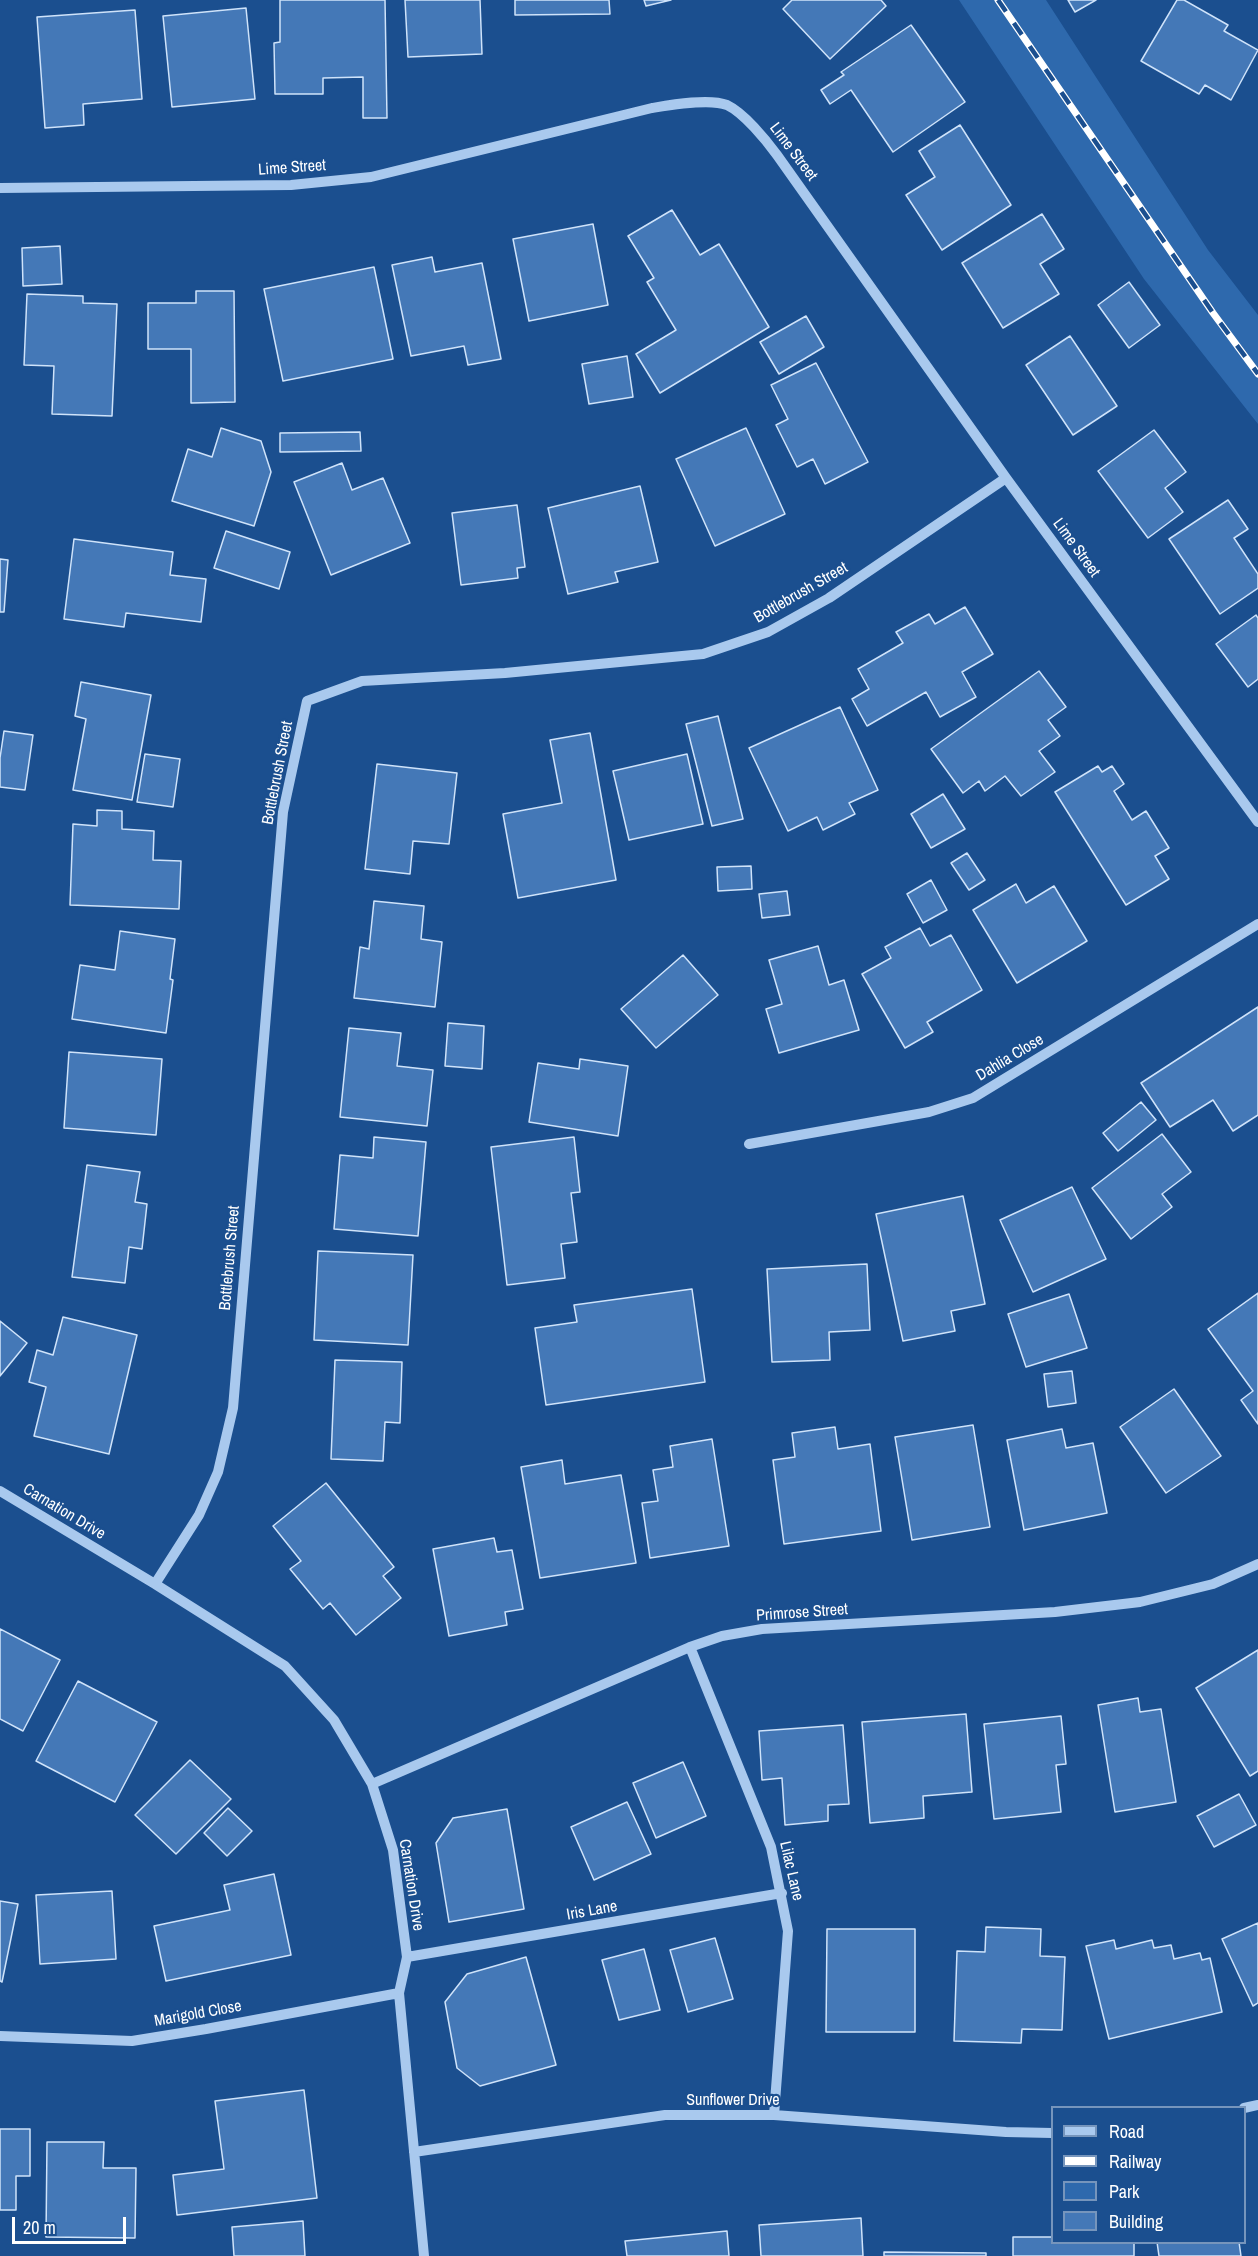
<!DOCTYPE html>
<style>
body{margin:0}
#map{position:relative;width:1258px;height:2256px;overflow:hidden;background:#1b4f8f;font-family:"Archivo Narrow",sans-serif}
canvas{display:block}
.legend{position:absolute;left:1051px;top:2106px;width:195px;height:138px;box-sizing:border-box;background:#1b4f8f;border:2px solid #7695bc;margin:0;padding:8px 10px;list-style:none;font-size:18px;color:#fff}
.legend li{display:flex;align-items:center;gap:12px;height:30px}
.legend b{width:30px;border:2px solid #7695bc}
.scale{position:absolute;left:12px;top:2217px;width:114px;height:27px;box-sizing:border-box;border:3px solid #fff;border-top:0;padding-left:8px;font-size:18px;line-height:21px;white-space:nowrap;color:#fff;-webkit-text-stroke:4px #1b4f8f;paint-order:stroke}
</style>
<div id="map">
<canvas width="1258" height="2256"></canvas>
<ul class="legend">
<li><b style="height:8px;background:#a9c9ee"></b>Road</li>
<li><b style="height:8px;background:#fff"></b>Railway</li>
<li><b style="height:16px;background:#2e69ad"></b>Park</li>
<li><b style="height:16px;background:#4478b7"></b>Building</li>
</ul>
<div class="scale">20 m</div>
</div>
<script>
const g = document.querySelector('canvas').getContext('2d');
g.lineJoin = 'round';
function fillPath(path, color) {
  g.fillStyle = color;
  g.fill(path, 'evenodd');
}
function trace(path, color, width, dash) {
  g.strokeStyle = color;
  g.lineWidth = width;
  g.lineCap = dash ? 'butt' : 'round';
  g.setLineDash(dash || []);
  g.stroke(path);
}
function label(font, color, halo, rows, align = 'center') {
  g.font = font + ' "Archivo Narrow",sans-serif';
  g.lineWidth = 4.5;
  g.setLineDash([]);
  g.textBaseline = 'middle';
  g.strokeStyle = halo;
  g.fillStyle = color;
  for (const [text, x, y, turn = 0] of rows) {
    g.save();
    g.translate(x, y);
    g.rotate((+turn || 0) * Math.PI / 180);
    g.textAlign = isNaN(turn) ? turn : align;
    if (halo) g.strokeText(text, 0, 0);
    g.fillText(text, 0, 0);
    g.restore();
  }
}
const green = new Path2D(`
 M959 0H1046L1208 250 1258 315V424L1144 279Z`);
const building = new Path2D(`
 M280 0H385L387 118H363V77L323 78V94H275L274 43 280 42Z
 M405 0H480L482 54 408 57Z
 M515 0H609L610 14 515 15Z
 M644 0H671L646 6Z
 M792 0H881L886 6 830 59 783 9Z
 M1068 0H1096L1075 12Z
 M1177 0H1184L1228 25 1224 31 1258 50 1231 100 1205 85 1199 94 1141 61Z
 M246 8 255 99 172 107 163 16Z
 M135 10 142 99 83 104 84 125 45 128 37 17Z
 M911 25 965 102 893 152 851 90 830 104 821 90 844 75 841 72Z
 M960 125 1011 205 942 250 906 195 935 177 919 151Z
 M672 210 700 255 719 244 769 327 660 393 636 354 676 330 647 282 654 278 628 236Z
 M1042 214 1064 249 1040 264 1059 294 1003 328 962 263Z
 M593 224 608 305 529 321 513 239Z
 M60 246 62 284 23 286 22 248Z
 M432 257 435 272 482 263 501 359 468 365 464 346 411 356 392 265Z
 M374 267 393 359 283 381 264 289Z
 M1129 282 1160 325 1129 348 1098 305Z
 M196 291H234L235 402 191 403V349H148V303H196Z
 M27 294 83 296V303L117 304 112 416 52 414 54 366 24 365Z
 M806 316 824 347 779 374 760 342Z
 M1070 336 1117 406 1073 435 1026 365Z
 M627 356 633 397 589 404 582 364Z
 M816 363 868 462 825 484 813 459 797 467 776 425 788 419 771 385Z
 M221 428 261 441 271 472 254 526 172 501 188 449 212 457Z
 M746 428 785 514 715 546 676 459Z
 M1154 430 1186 472 1165 488 1183 512 1148 538 1098 471Z
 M360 432 361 451 280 452V433Z
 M342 463 352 490 383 478 410 543 331 575 294 482Z
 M640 486 658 562 615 572 618 582 568 594 548 508Z
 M1228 500 1248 529 1234 538 1258 574V588L1220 614 1169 539Z
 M517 505 525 567 517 568 518 578 461 585 452 513Z
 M226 531 290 552 279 589 214 568Z
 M74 539 173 552 170 575 206 579 201 622 126 613 124 627 64 619Z
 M0 559 8 560 4 612H0Z
 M965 607 993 654 962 672 976 697 940 717 926 692 867 726 852 699 869 689 858 669 903 643 896 632 929 614 935 624Z
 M1256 615 1258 618V679L1248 687 1216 644Z
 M1039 671 1066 707 1048 720 1060 736 1039 751 1055 772 1021 796 1005 776 985 791 979 781 963 793 931 749Z
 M81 682 151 695 132 800 73 790 86 719 75 716Z
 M840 707 878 790 849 803 855 814 823 830 817 817 788 831 749 748Z
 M718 716 743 819 712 826 686 724Z
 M4 731 33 735 25 790 0 787V758Z
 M590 733 616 880 518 898 503 814 562 803 550 740Z
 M145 754 180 759 173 807 137 802Z
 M687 754 703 824 629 840 613 771Z
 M377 764 457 773 449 844 413 841 410 874 365 869Z
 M1098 766 1102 772 1112 766 1124 784 1114 791 1132 820 1146 811 1169 848 1155 856 1169 879 1126 905 1055 792Z
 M943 794 965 829 931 848 911 814Z
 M97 810 122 811V829L154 831 153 860 181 861 179 909 70 905 73 824 97 826Z
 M967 853 985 880 969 890 951 863Z
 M751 866 752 889 718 891 717 867Z
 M931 880 947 910 923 923 907 894Z
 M1016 884 1026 903 1054 886 1087 941 1017 983 973 910Z
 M787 891 790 915 762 918 759 894Z
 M374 901 424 906 421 939 442 942 435 1007 354 998 360 947 369 949Z
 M920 928 930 946 951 935 982 990 927 1022 933 1032 905 1048 862 974 891 958 885 947Z
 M120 931 175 939 170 979 173 980 166 1033 72 1019 80 965 115 970Z
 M818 946 829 985 844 980 859 1030 779 1053 766 1009 782 1004 769 960Z
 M683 955 718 995 656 1048 621 1009Z
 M1258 1007V1115L1233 1131 1213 1100 1170 1127 1141 1083Z
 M448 1023 484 1026 482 1069 445 1066Z
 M349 1028 401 1033 397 1066 433 1070 427 1126 340 1117Z
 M69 1052 162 1059 156 1135 64 1128Z
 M580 1059 628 1066 618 1136 529 1122 538 1063 579 1069Z
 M1141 1102 1156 1120 1118 1151 1103 1133Z
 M1162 1134 1191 1172 1162 1194 1172 1207 1131 1239 1092 1188Z
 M374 1137 426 1142 418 1236 334 1229 340 1155 373 1158Z
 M574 1137 580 1192 571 1193 577 1242 561 1244 565 1278 507 1285 491 1147Z
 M87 1165 140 1172 135 1202 147 1204 142 1249 129 1247 125 1283 72 1277Z
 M1072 1187 1106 1259 1033 1292 1000 1220Z
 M963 1196 985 1304 951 1311 955 1331 903 1341 876 1214Z
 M318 1251 413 1255 408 1345 314 1340Z
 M867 1264 870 1330 829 1332 830 1360 772 1362 767 1269Z
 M692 1289 705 1382 546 1405 535 1328 577 1322 574 1305Z
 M1258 1293V1424L1241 1400 1253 1391 1208 1329Z
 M1069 1294 1087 1348 1026 1367 1008 1314Z
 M63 1317 137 1335 109 1454 34 1436 46 1387 29 1382 37 1350 53 1355Z
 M0 1321 27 1343 0 1376Z
 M335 1360 402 1362 400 1423 385 1422 383 1461 331 1459Z
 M1072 1371 1076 1403 1048 1407 1044 1374Z
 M1174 1389 1221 1456 1166 1493 1120 1427Z
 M973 1425 990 1527 912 1540 895 1437Z
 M835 1427 838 1449 870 1444 881 1531 784 1544 773 1460 795 1457 792 1433Z
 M1062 1429 1066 1448 1093 1443 1107 1513 1024 1530 1007 1440Z
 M712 1439 729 1546 650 1558 642 1503 658 1501 653 1470 673 1467 670 1446Z
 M562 1460 565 1484 621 1475 636 1563 540 1578 521 1467Z
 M326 1483 394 1567 383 1576 401 1598 356 1635 330 1603 323 1609 290 1569 301 1561 273 1526Z
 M494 1538 497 1552 512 1550 523 1609 505 1612 507 1625 449 1636 433 1549Z
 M0 1629 60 1660 23 1731 0 1719Z
 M1258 1650V1771L1250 1776 1196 1688Z
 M78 1681 157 1722 115 1802 36 1761Z
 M1138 1698 1140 1712 1161 1709 1176 1802 1115 1812 1098 1705Z
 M966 1714 972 1792 923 1796 924 1818 870 1823 862 1722Z
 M1061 1716 1066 1764 1056 1765 1061 1812 994 1819 984 1724Z
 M843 1725 849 1804 828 1805V1821L785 1825 782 1778 762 1780 759 1731Z
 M190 1760 231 1799 176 1854 135 1815Z
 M683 1762 706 1816 656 1838 633 1783Z
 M1239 1794 1256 1825 1214 1847 1197 1816Z
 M627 1802 651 1854 594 1880 571 1827Z
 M228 1808 252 1831 227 1856 204 1833Z
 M507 1809 524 1909 449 1922 436 1843 453 1818Z
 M274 1874 291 1955 166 1981 154 1926 230 1910 224 1885Z
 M112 1891 116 1959 40 1964 36 1895Z
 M0 1901 18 1904 2 1982 0 1981Z
 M1258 1923V2003L1253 2006 1222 1939Z
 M986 1927 1041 1929 1040 1956 1065 1957 1062 2030 1022 2029 1021 2043 954 2041 957 1951 985 1952Z
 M827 1929H915V2032H826Z
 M715 1938 733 1999 688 2012 670 1950Z
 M1114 1940 1116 1949 1152 1940 1154 1948 1171 1945 1174 1959 1200 1953 1202 1960 1210 1958 1222 2012 1109 2039 1086 1946Z
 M644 1949 660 2010 619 2020 602 1960Z
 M526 1957 556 2065 480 2086 457 2068 445 2002 467 1974Z
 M304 2090 317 2198 177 2215 173 2175 224 2169 215 2101Z
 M0 2129H30V2176H16V2210H0Z
 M47 2142H104L103 2168H136L135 2238 46 2237Z
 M861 2218 863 2256H761L759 2225Z
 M303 2221 305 2256H234L232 2227Z
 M727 2231 729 2256H627L625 2241Z
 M1013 2237H1052V2242H1134V2256H1013Z
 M1157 2242H1239L1241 2256H1159Z
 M884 2252 986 2253V2256H884Z`);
const minor = new Path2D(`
 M0 188 291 185 371 177 652 108C670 105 709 98 727 105 744 113 766 140 777 155L1006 478 1258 822
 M749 1144 929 1112 973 1098 1258 924
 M0 1491 155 1584 285 1666 334 1720 372 1784 393 1850 407 1957 399 1993 424 2256
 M155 1584 199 1515 218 1472 233 1408 283 812 307 701 362 681 505 673 703 654 768 632 829 598 1006 478
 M690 1647 771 1847 788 1931 774 2115
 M372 1784 690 1647 722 1636 762 1629 1055 1612 1140 1602 1213 1584 1258 1564
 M407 1957 782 1893
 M0 2036 132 2041 206 2029 399 1993
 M1244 2108 1258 2105
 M414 2152 665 2115H774L1006 2132 1052 2133`);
const rail = new Path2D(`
 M998 0 1213 313 1258 374`);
const streetNames = [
 ["Lime Street",793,152,53],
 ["Lime Street",292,168,-4],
 ["Lime Street",1076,548,54],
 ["Bottlebrush Street",801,593,-30],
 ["Bottlebrush Street",278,773,-79],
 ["Dahlia Close",1010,1058,-31],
 ["Bottlebrush Street",230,1258,-85],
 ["Carnation Drive",64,1512,31],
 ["Primrose Street",802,1613,-4],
 ["Lilac Lane",791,1871,77],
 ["Carnation Drive",411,1885,81],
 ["Iris Lane",592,1911,-10],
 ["Marigold Close",198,2014,-10],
 ["Sunflower Drive",733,2101]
];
fillPath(green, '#2e69ad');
fillPath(building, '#4478b7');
trace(building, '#cfe3fa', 1.5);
trace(minor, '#a9c9ee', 10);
trace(rail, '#fff', 7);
trace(rail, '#1b4f8f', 4.5, [14]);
label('16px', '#fff', '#1b4f8f', streetNames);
</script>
